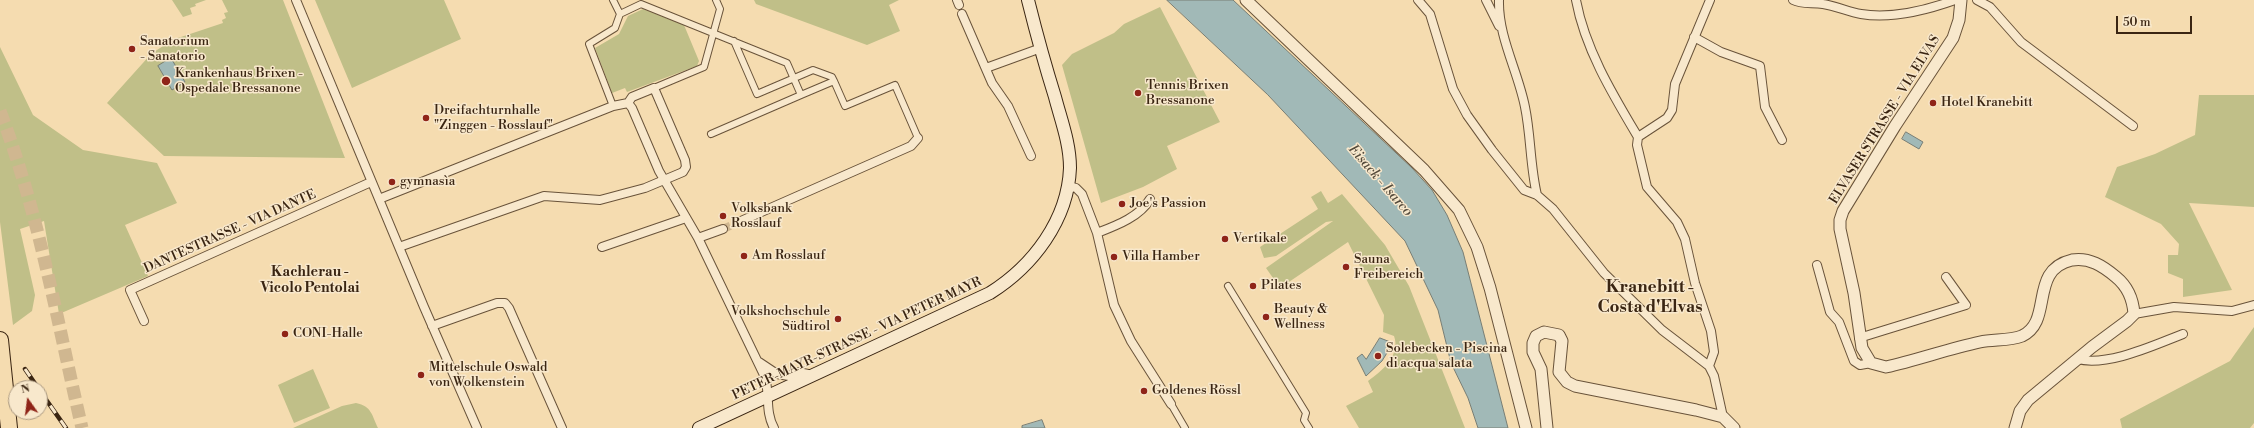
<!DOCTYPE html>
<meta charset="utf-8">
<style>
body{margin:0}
#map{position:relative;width:2254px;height:428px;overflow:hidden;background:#f5dcb0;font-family:"Libre Bodoni",serif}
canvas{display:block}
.north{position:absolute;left:8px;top:380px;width:40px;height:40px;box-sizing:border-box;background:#f8e8cc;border:1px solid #ac9a82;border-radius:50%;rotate:346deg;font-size:11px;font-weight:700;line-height:16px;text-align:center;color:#3a2512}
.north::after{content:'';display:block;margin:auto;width:14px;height:18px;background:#8f2418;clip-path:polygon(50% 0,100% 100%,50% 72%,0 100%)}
.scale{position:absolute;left:2116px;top:16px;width:76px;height:18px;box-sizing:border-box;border:2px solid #3a2512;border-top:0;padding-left:5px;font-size:12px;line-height:14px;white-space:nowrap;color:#3a2512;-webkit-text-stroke:3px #f8e8cc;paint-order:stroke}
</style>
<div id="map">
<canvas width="2254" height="428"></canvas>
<div class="north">N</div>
<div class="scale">50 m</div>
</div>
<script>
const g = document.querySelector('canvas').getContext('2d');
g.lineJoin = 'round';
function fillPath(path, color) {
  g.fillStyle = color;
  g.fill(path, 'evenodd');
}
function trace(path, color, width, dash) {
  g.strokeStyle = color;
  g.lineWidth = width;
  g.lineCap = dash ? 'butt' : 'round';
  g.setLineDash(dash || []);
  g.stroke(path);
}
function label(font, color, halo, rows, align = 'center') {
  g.font = font + ' "Libre Bodoni",serif';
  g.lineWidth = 3;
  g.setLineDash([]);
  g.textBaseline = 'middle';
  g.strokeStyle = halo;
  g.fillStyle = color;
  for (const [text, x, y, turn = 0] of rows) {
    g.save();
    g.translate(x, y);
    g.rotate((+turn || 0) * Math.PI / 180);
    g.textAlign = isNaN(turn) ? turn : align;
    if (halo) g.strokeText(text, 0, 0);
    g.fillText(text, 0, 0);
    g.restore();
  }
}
const green = new Path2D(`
 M172 0H206L195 4 196 6 190 8 192 14 183 17Z
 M222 0H283L345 158 164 156 107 103 151 54 172 40 223 23 222 20 226 18 224 13 228 12Z
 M315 0H444L461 39 352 88Z
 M754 0H899L889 5 900 31 867 45 756 4Z
 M1160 7 1220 122 1167 146 1177 169 1143 187 1101 203 1062 65 1072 54 1114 33 1124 24Z
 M643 9 684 25 699 61 697 66 627 92 625 88 612 93 595 48 619 34 628 16Z
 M0 47 33 115 83 150 157 163 177 203 125 225 148 276 59 314 44 221 20 229 35 295 32 311 13 325 0 222Z
 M2199 95H2254V207L2189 203 2232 290 2183 297V279L2168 273V255H2178L2179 244 2161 224 2105 197 2117 167 2155 154 2195 135Z
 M1321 191 1328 203 1342 194 1385 245 1409 286 1465 428H1359L1346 406 1373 392 1368 381C1382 371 1401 355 1394 336L1383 332 1384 315 1348 242 1280 288 1266 268 1333 221 1326 222 1276 256 1264 258 1260 247 1318 209 1311 197Z
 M2254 327V423L2250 428H2122L2120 419 2230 361Z
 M313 369 330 408 294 423 278 385Z
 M356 403C372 406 372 416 378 428H293L342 406Z`);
const water = new Path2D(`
 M1167 0H1233L1412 168 1432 190 1447 215 1463 252 1508 428H1478L1468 398 1451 363 1438 310 1405 241 1268 95Z
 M171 58 185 82 172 90 158 66Z
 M1906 132 1923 142 1919 149 1902 139Z
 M1380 338 1393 343 1382 361 1366 376 1357 358 1362 354 1366 359Z
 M1042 420 1045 428H1022V426Z`);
const minorTunnel = new Path2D(`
 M723 229 741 221`);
const primaryTunnel = new Path2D(`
 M0 111C39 213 57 321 82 428`);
const pedestrian = new Path2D(`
 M613 0 620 14 615 28 589 44 613 106
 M620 14 641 4 787 63 801 95 834 81 845 106 895 85 918 138
 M734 41 757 94 813 70 832 77 834 81
 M654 88 704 67 720 9 716 0
 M711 134 801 95
 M1228 286 1306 413 1304 420 1309 428
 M1171 404 1185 428`);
const minor = new Path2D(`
 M296 0 424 307 477 428
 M957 0 959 5
 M1418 0 1430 14 1453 89 1467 115 1492 150 1524 190 1537 195 1553 209 1604 273 1662 330 1709 366 1714 376 1723 417
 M1486 0 1499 26
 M1499 0C1498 37 1518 71 1525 107 1531 136 1530 166 1537 195
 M1576 0C1585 49 1613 95 1638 137
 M1793 0C1802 5 1813 2 1823 4 1836 6 1849 12 1861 14 1891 19 1927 10 1955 0
 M1977 0 1990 7 2021 42 2133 126
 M962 14 992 83 1008 106 1031 156
 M1694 37 1721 52 1760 66 1765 107 1782 140
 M986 68 1041 48
 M628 103 632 108 659 171 698 238 765 377C770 395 765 412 774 428
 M1068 186 1076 188 1082 194 1097 233 1114 305 1131 341 1171 404
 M379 199 613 106 628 103
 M741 221 911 146 918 138
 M1097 233C1115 226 1140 217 1150 199
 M698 238 723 229
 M399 247 544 196 600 200 645 188 683 172 686 167 685 160 654 88 632 97 628 103
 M602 247 686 218
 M1817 265 1830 312 1839 322 1854 361 1860 365 1871 363
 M2134 314 2174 307 2232 311 2254 305
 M144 321 130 290 371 182
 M432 326 497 303H505L509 308 562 428
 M1859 338 1966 305 1946 277
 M2077 359C2108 367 2154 345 2183 334
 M759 362 777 374 789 376 798 372 813 375
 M1709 366 1714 352 1711 331 1695 283 1685 239 1677 222 1647 187 1637 145 1638 137 1667 118 1672 110 1675 84 1710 0`);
const tertiary = new Path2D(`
 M1246 0 1424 170 1459 210 1477 247 1490 288 1526 428
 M1961 0 1959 20 1953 38 1895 126 1843 211 1840 220V229L1854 293 1862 348 1871 363 1886 367C1917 360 1948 349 1980 342 1993 339 2009 341 2022 336 2054 321 2028 270 2072 260 2089 257 2103 266 2116 277 2127 286 2133 299 2134 314L2127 321 2092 347 2028 400 2020 411 2015 428
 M1547 428 1541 369 1533 352V343L1536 336 1544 332 1559 335 1562 341 1559 372 1567 382 1575 386 1696 410 1723 417 1734 428`);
const secondary = new Path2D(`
 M699 428 990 293C1033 266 1068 220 1070 168 1070 143 1061 120 1055 97 1045 65 1036 32 1028 0`);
const motorway = new Path2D(`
 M0 340 9 428`);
const rail = new Path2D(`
 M25 369 38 388
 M40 391 66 428`);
const markers = [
 [132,49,4,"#8f2418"],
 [166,81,5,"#8f2418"],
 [1138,93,4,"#8f2418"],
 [1933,103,4,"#8f2418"],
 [426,118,4,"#8f2418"],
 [392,182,4,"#8f2418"],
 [1122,204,4,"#8f2418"],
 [723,216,4,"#8f2418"],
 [1225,239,4,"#8f2418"],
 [744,256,4,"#8f2418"],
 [1114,257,4,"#8f2418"],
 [1346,267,4,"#8f2418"],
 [1253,286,4,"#8f2418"],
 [1266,317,4,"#8f2418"],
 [838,319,4,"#8f2418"],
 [285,334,4,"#8f2418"],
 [1378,356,4,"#8f2418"],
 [421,375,4,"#8f2418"],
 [1144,391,4,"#8f2418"]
];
const poiNames = [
 ["Sanatorium",140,42],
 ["- Sanatorio",140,57],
 ["Krankenhaus Brixen -",175,74],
 ["Ospedale Bressanone",175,89],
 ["Tennis Brixen",1146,86],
 ["Bressanone",1146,101],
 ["Hotel Kranebitt",1941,103],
 ["Dreifachturnhalle",434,111],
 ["\"Zinggen - Rosslauf\"",434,126],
 ["gymnasìa",400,182],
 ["Joe's Passion",1130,204],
 ["Volksbank",731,209],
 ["Rosslauf",731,224],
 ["Vertikale",1233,239],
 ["Am Rosslauf",752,256],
 ["Villa Hamber",1122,257],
 ["Sauna",1354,260],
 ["Freibereich",1354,275],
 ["Pilates",1261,286],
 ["Beauty &",1274,310],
 ["Wellness",1274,325],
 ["Volkshochschule",830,312,"right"],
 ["Südtirol",830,327,"right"],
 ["CONI-Halle",293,334],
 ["Solebecken - Piscina",1386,349],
 ["di acqua salata",1386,364],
 ["Mittelschule Oswald",429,368],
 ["von Wolkenstein",429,383],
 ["Goldenes Rössl",1152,391]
];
const streetNames = [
 ["ELVASER STRASSE - VIA ELVAS",1885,120,-58],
 ["DANTESTRASSE - VIA DANTE",230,232,-24],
 ["PETER-MAYR-STRASSE - VIA PETER MAYR",857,339,-25]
];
const waterNames = [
 ["Eisack - Isarco",1380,181,49]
];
const neighbourhoodNames = [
 ["Kachlerau -",310,273],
 ["Vicolo Pentolai",310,289]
];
const districtNames = [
 ["Kranebitt -",1650,288],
 ["Costa d'Elvas",1650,308]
];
fillPath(green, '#c0bf88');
fillPath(water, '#a1b9b7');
trace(water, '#787e75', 1);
trace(minorTunnel, '#d0b790', 8, [8, 4]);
trace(primaryTunnel, '#d0b790', 13, [13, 6]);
trace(pedestrian, '#69533a', 8);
trace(minor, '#69533a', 10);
trace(tertiary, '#69533a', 13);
trace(secondary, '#3a2512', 14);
trace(motorway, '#3a2512', 18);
trace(pedestrian, '#f8e8cc', 6);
trace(minor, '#f8e8cc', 8);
trace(tertiary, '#f8e8cc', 11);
trace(secondary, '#f8e8cc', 12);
trace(motorway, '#f5dcb0', 16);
trace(rail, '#3a2512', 4.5);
trace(rail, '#f8e8cc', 3, [9]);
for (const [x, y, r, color] of markers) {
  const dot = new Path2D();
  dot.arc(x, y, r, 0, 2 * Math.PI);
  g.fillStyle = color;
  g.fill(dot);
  trace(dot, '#f8e8cc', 1.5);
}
label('13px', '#3a2512', '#f8e8cc', poiNames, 'left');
label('13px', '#3a2512', '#f8e8cc', streetNames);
label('italic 14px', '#544a3b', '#f8e8cc', waterNames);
label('bold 14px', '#3a2512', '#f8e8cc', neighbourhoodNames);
label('bold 17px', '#3a2512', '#f8e8cc', districtNames);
</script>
